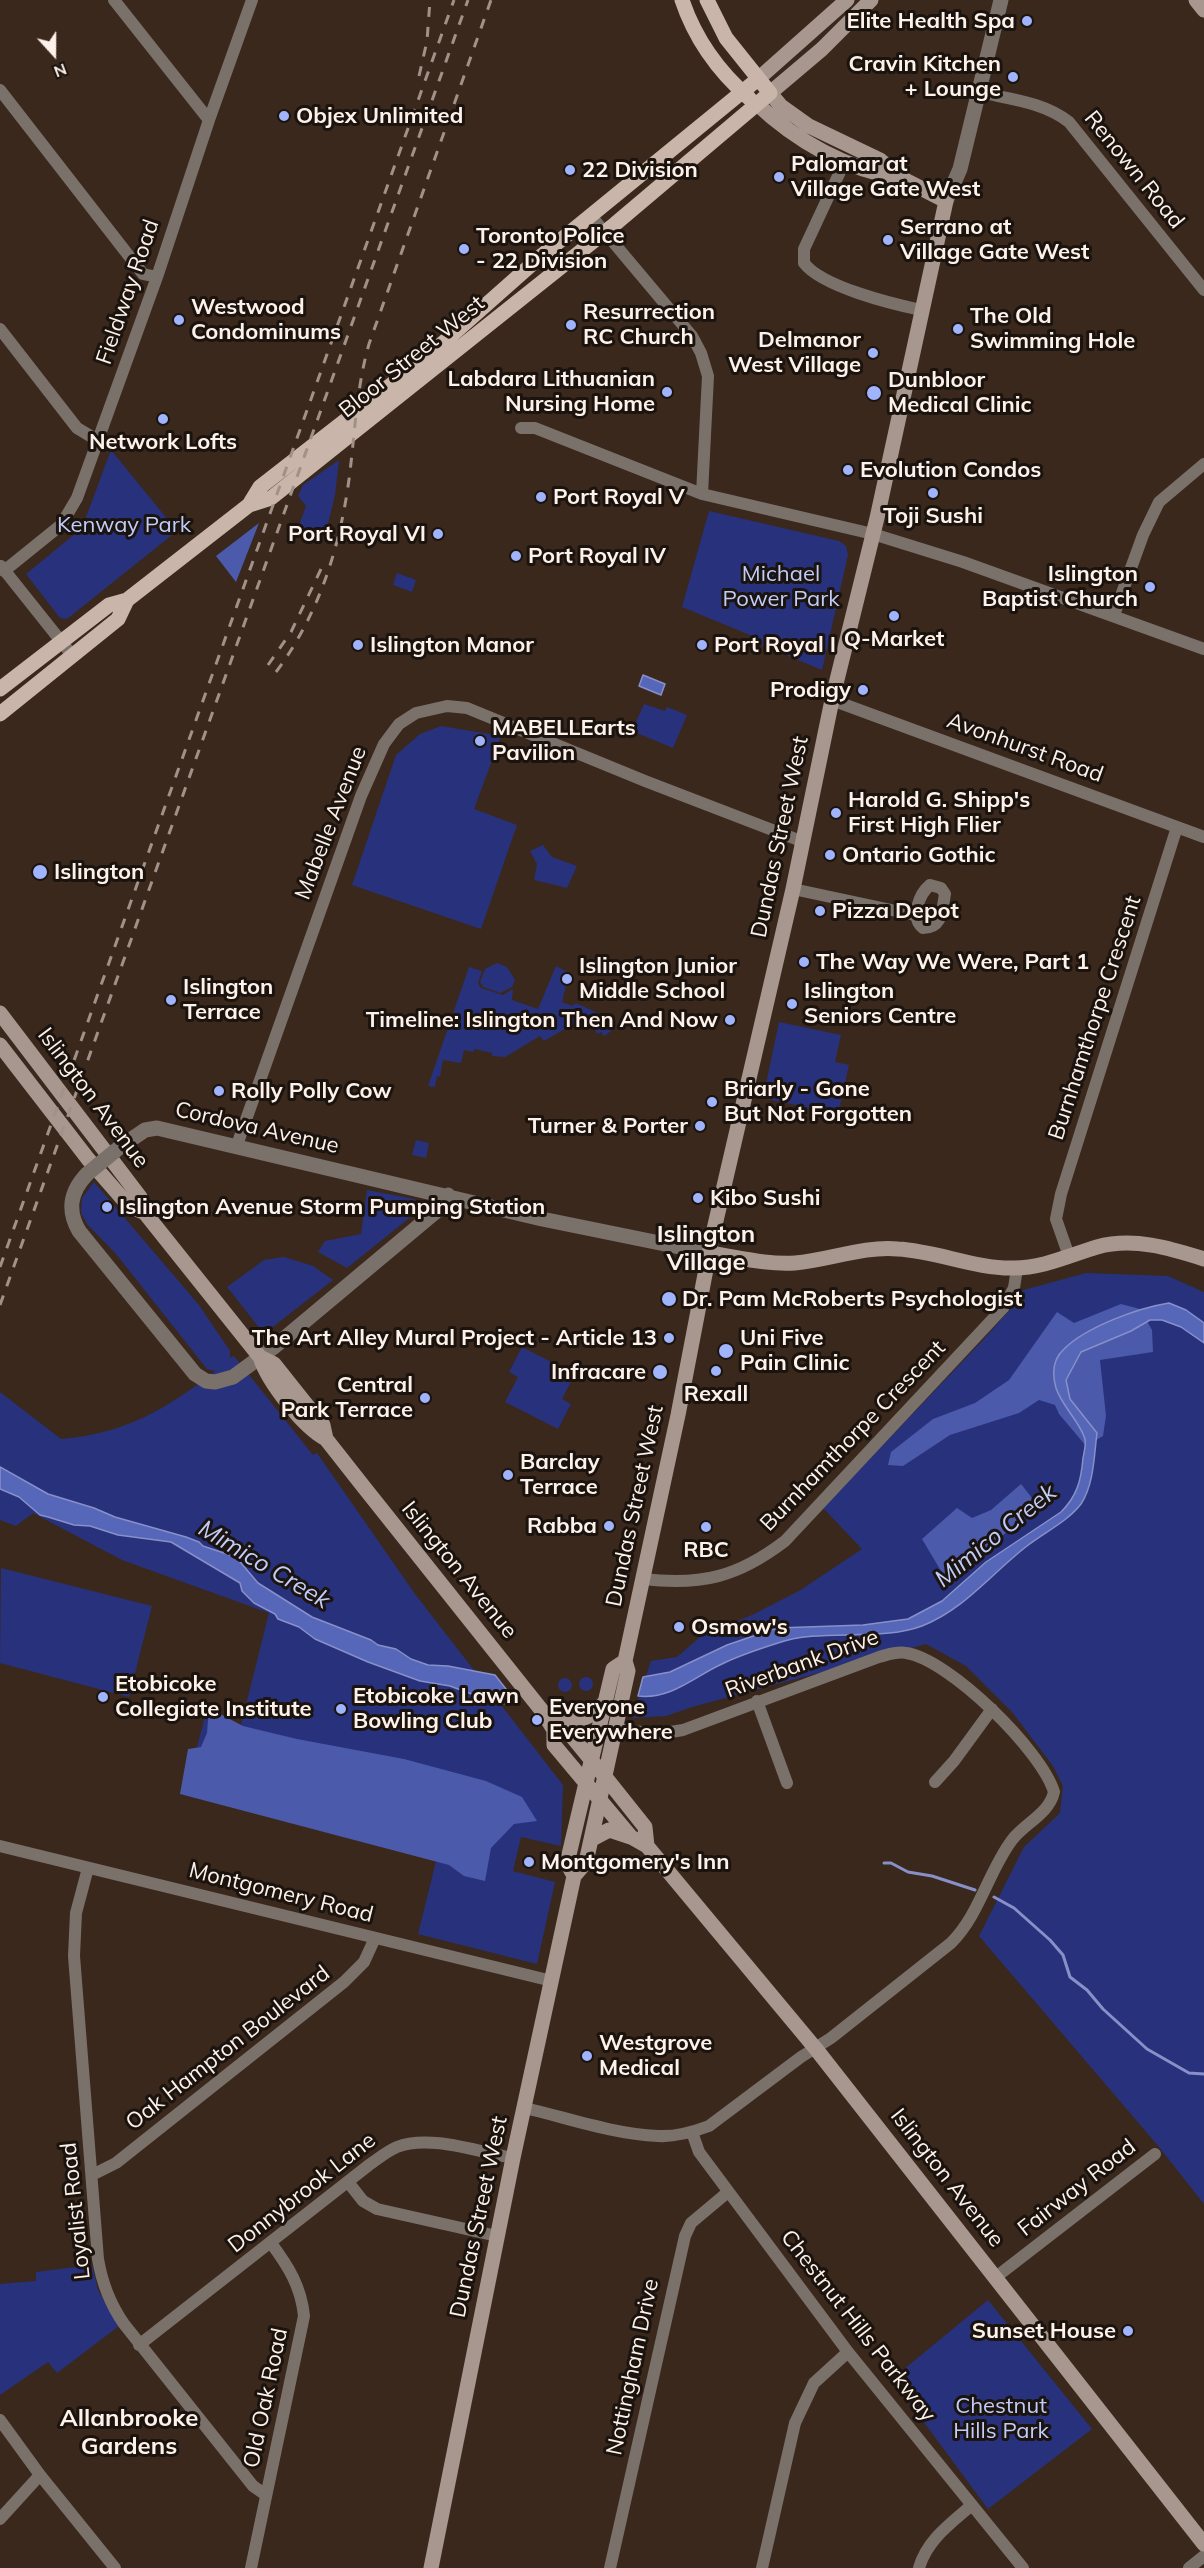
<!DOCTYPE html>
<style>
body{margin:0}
#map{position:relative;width:1204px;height:2568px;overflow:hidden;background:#3a281d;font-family:Mulish,sans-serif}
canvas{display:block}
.north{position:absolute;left:24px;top:24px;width:60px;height:60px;-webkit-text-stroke:4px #1b130e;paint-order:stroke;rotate:159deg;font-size:16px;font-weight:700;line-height:24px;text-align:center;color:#fef1ea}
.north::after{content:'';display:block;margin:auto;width:21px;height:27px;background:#fef1ea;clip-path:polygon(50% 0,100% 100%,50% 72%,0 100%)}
</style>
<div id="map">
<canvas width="1204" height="2568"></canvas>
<div class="north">N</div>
</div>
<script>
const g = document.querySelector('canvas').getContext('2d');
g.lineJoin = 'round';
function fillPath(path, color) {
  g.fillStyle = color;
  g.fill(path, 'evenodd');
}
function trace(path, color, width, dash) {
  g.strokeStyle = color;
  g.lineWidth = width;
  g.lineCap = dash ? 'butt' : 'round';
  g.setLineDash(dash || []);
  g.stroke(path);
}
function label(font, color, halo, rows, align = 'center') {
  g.font = font + ' Mulish,sans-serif';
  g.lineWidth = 6;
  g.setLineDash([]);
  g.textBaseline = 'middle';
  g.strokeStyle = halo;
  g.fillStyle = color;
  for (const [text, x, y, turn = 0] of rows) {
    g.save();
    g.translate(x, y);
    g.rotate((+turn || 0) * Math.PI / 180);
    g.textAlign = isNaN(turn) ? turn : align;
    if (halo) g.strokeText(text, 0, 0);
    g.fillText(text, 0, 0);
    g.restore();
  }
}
const green = new Path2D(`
 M111 450 177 531 67 619 60 618 26 574 82 528Z
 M339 460 335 495 325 536 298 528 306 506 298 496 303 485Z
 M709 511 839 541 846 546 848 555 822 670 762 645V640L682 607Z
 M397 573 416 580 412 592 393 585Z
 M644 704 665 711 667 707 687 715 673 748 632 731Z
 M441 726 501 736 474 809 517 825 481 929 352 885 396 755 420 734Z
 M543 845 552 857 577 866 567 888 534 880 537 864 530 851Z
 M497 963 507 967 515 980 512 987 500 993 483 987 480 982 485 969Z
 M556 966 569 973 562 1002 572 1006 576 1003 606 1017 614 1029 604 1036 601 1032 598 1034 584 1018 544 1041 540 1036 505 1057 492 1056V1053L475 1049 473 1052 464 1050 461 1063 443 1060 440 1077 437 1076 435 1087 428 1086 469 967 482 971 478 983 481 988 503 995 513 989 512 1000 538 1009Z
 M779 1022 841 1035 835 1062 849 1065 838 1114 763 1098Z
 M416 1140 429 1143 426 1158 412 1155Z
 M94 1182 199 1305 230 1351V1358L234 1356 313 1455 317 1453 415 1594 563 1785 561 1846 521 1837 513 1871 555 1882 537 1964 418 1934 439 1849 189 1779 205 1716 241 1725 269 1613 122 1560 33 1513 16 1526 0 1520V1392L61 1439C124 1434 167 1409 215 1371L207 1369 116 1254 87 1224 81 1213 82 1198Z
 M367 1190 414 1199 420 1204 418 1211 347 1268 318 1252 325 1241 361 1234Z
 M284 1257 313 1266 333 1280 265 1333 261 1330 227 1287 264 1260Z
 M1086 1273 1168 1276 1204 1292V2204L1159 2147 979 1936 1024 1847 1060 1813 1063 1786 1053 1766 1012 1712 966 1666 926 1644 692 1707 666 1716 632 1718 651 1661 677 1657 700 1637 754 1614 799 1591 862 1549 823 1508 983 1340 1015 1304 1020 1291Z
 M522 1347 575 1374 562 1399 571 1404 558 1429 505 1402 518 1377 509 1372Z
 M1 1568 152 1606 129 1697 0 1663Z
 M579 1684a7 7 0 1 1 14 0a7 7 0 1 1-14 0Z
 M558 1685a7 7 0 1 1 14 0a7 7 0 1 1-14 0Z
 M92 2265 98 2290 119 2326 57 2373 48 2362 0 2395V2284L36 2281V2272Z
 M988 2300 1092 2429 988 2509 892 2379Z`);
const forest = new Path2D(`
 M259 523 236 582 216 556Z
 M1121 1304 1140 1309 1152 1330 1153 1352 1100 1360 1106 1416 1103 1436 1086 1446 1059 1414 1055 1405 1039 1400 1019 1413 950 1435 903 1466 888 1465 891 1452 933 1419 975 1403 1009 1380 1057 1312 1074 1323Z
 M1021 1484 1039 1507 952 1575 944 1576 922 1539 957 1508 972 1518 991 1510Z
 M209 1708 243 1726 297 1739 404 1759 486 1781 522 1797 537 1821 514 1824 491 1848 485 1881 464 1876 449 1865 180 1794 188 1749 201 1747 207 1733Z`);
const water = new Path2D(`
 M643 675 665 684 661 695 639 686Z
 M1169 1303 1186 1310 1204 1323V1343L1181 1327 1162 1320H1150L1131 1331 1081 1352 1066 1380 1070 1399 1097 1433C1094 1456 1094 1484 1081 1504 1067 1522 1045 1532 1027 1546 993 1572 964 1610 922 1626 879 1642 820 1628 778 1643 759 1649 740 1655 722 1664 695 1676 671 1700 638 1696L643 1677 670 1672 727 1645 777 1628 863 1625 908 1619 942 1601 986 1562 1061 1512C1077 1496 1081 1481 1083 1458 1084 1453 1086 1445 1085 1440 1083 1426 1061 1405 1056 1388 1052 1374 1053 1359 1064 1349 1086 1327 1138 1308 1169 1303Z
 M0 1467 48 1494 94 1508 115 1517 186 1537 199 1542 203 1546 236 1557 258 1583 312 1617 371 1640 378 1645 396 1649 411 1659 428 1665 448 1666 495 1675 517 1703 504 1704 493 1702 450 1686 420 1681 368 1662 315 1639 299 1627 278 1619 275 1614 254 1603 242 1591 240 1583 171 1542 118 1535 90 1526 74 1525 48 1517 40 1515 19 1497 0 1489Z`);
const stream = new Path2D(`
 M884 1863H891L908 1872 932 1876 975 1890
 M994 1897 1014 1908 1050 1940 1063 1955 1070 1977 1087 1990 1103 2009 1147 2049 1189 2073 1204 2074`);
const minor = new Path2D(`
 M114 0 209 120
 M0 90 143 274 157 277
 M979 92C1009 99 1044 102 1069 122L1204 290
 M845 161 804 249V263C822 287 893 304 921 310
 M592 217 692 336 701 353 708 376 702 494
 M0 329 77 428 97 440
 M521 428H535L702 494 873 534 963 562 1204 649
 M1 566 72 655
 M4 571 61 525 77 498 157 277 209 120 252 0
 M1114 615 1143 535 1159 502 1204 464
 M832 700 1204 837
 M930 885 941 888 945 894C942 910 943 928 923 928 910 918 919 894 930 885Z
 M793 889 915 915
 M237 1145 361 796 384 744 399 724 416 713 447 706 467 708 645 781 801 841
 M1069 1256 1056 1219 1061 1194 1177 827
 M643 1579C701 1586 738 1577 785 1541L1003 1308 1014 1288 1017 1268
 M757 1701 787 1783
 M935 1782 954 1761 992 1709
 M0 1846 552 1981
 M88 1868 76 1913 74 1956 98 2259C102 2283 110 2304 124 2324L253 2486 266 2495
 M525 2108C568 2118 613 2134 658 2136 675 2137 693 2132 709 2126L801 2057 831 2038 951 1943C980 1914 988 1872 1012 1840 1025 1823 1049 1814 1054 1792 1042 1751 949 1659 906 1653 897 1651 887 1655 879 1657L683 1730 658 1734 617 1729
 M692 2132 699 2152 848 2352 1023 2568
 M92 2175 116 2163 344 1982 364 1962 375 1938
 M348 2182 363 2201 377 2209 497 2236
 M996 2277 1155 2154
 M139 2345 369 2165C378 2159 387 2151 397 2147 429 2134 479 2152 513 2158
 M0 2420 40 2475 115 2568
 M0 2519 40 2475
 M251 2568 304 2316C301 2286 288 2266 271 2243
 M610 2568 685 2236 691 2223 728 2192
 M762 2568 795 2423 814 2383 848 2352
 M919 2568C927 2540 951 2523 972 2505
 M1189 2568 1204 2556`);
const tertiary = new Path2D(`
 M946 201 960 169 1001 0
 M120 1147 145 1130 157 1128 542 1219 709 1253
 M87 1174C70 1192 67 1210 79 1231L195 1374 206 1381 215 1382 233 1377 274 1347 439 1209 448 1195`);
const secondary = new Path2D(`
 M1196 0 1204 10
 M758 79 847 0
 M756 103C796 141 847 170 901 178
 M0 1013 140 1197 145 1213 260 1357C268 1382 303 1427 326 1439
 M0 1045 88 1159 129 1206 145 1213
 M709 1253C737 1257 767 1265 795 1263 830 1260 862 1246 898 1249 937 1251 975 1269 1014 1268 1043 1268 1070 1255 1097 1247 1133 1237 1170 1248 1204 1259
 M260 1357 274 1364 305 1403 323 1425 326 1439 363 1486 543 1712 554 1730V1745L631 1837 647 1846 816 2049 1204 2544
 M543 1712C569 1721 585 1726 604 1703
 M554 1730 570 1734 606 1778 645 1827 647 1846
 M592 1839 609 1830 630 1837
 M574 1876 567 1863 613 1669 625 1661
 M431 2568 513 2158 574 1876 586 1862 628 1671 625 1661 678 1415 712 1238 793 889 832 700 877 518 946 201 901 178 880 160 809 126 781 106 770 93 822 49 871 0`);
const primary = new Path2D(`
 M682 0C695 39 718 71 749 98
 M249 505 260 487 427 357 540 257 758 79
 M0 689 109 605 127 600 249 505 271 498 615 224 770 93 726 38 707 0
 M0 714 118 619 127 600`);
const rail = new Path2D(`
 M419 76 427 41 430 0
 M268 665 291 632 321 569
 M276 672C320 613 341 544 350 472 355 429 357 386 369 344L491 0
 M0 1267 454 0
 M0 1305 468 0`);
const tertiaryBridge = new Path2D(`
 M87 1174 120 1147`);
const markers = [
 [1027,21,6,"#a0b3fd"],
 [1013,77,6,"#a0b3fd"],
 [284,116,6,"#a0b3fd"],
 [570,170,6,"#a0b3fd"],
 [779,177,6,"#a0b3fd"],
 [888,240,6,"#a0b3fd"],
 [464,249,6,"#a0b3fd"],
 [179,320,6,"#a0b3fd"],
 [571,325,6,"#a0b3fd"],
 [958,329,6,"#a0b3fd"],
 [873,353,6,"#a0b3fd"],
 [667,392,6,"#a0b3fd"],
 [874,393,8,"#a0b3fd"],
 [163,419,6,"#a0b3fd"],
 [848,470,6,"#a0b3fd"],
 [933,493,6,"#a0b3fd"],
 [541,497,6,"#a0b3fd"],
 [438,534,6,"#a0b3fd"],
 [516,556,6,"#a0b3fd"],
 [1150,587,6,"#a0b3fd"],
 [894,616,6,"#a0b3fd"],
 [358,645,6,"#a0b3fd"],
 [702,645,6,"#a0b3fd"],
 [863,690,6,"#a0b3fd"],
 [480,741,6,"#a0b3fd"],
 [836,813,6,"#a0b3fd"],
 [830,855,6,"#a0b3fd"],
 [40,872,8,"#a0b3fd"],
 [820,911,6,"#a0b3fd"],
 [804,962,6,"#a0b3fd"],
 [567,979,6,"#a0b3fd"],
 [171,1000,6,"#a0b3fd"],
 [792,1004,6,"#a0b3fd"],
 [730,1020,6,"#a0b3fd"],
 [219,1091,6,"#a0b3fd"],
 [712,1102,6,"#a0b3fd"],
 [700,1126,6,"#a0b3fd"],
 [698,1198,6,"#a0b3fd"],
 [107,1207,6,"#a0b3fd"],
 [669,1299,8,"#a0b3fd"],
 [669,1338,6,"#a0b3fd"],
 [726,1351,8,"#a0b3fd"],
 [716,1371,6,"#a0b3fd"],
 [660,1372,8,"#a0b3fd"],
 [425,1398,6,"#a0b3fd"],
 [508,1475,6,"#a0b3fd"],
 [609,1526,6,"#a0b3fd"],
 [706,1527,6,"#a0b3fd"],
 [679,1627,6,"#a0b3fd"],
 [103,1697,6,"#a0b3fd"],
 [341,1709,6,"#a0b3fd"],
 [537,1720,6,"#a0b3fd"],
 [529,1862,6,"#a0b3fd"],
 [587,2056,6,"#a0b3fd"],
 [1128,2331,6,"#a0b3fd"]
];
const poiNames = [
 ["Elite Health Spa",1015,21,"right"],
 ["Cravin Kitchen",1001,64,"right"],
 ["+ Lounge",1001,89,"right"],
 ["Objex Unlimited",296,116],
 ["Palomar at",791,164],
 ["Village Gate West",791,189],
 ["22 Division",582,170],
 ["Serrano at",900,227],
 ["Village Gate West",900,252],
 ["Toronto Police",476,236],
 ["- 22 Division",476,261],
 ["Westwood",191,307],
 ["Condominums",191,332],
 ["Resurrection",583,312],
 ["RC Church",583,337],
 ["The Old",970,316],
 ["Swimming Hole",970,341],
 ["Delmanor",861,340,"right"],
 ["West Village",861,365,"right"],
 ["Labdara Lithuanian",655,379,"right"],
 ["Nursing Home",655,404,"right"],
 ["Dunbloor",888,380],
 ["Medical Clinic",888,405],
 ["Network Lofts",163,442,"center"],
 ["Evolution Condos",860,470],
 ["Port Royal V",553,497],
 ["Toji Sushi",933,516,"center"],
 ["Port Royal VI",426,534,"right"],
 ["Port Royal IV",528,556],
 ["Islington",1138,574,"right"],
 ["Baptist Church",1138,599,"right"],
 ["Q-Market",894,639,"center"],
 ["Islington Manor",370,645],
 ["Port Royal I",714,645],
 ["Prodigy",851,690,"right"],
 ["MABELLEarts",492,728],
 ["Pavilion",492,753],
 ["Harold G. Shipp's",848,800],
 ["First High Flier",848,825],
 ["Ontario Gothic",842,855],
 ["Islington",54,872],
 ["Pizza Depot",832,911],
 ["The Way We Were, Part 1",816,962],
 ["Islington Junior",579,966],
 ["Middle School",579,991],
 ["Islington",183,987],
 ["Terrace",183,1012],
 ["Islington",804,991],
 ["Seniors Centre",804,1016],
 ["Timeline: Islington Then And Now",718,1020,"right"],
 ["Briarly - Gone",724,1089],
 ["But Not Forgotten",724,1114],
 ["Rolly Polly Cow",231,1091],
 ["Turner & Porter",688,1126,"right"],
 ["Kibo Sushi",710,1198],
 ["Islington Avenue Storm Pumping Station",119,1207],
 ["Dr. Pam McRoberts Psychologist",682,1299],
 ["The Art Alley Mural Project - Article 13",657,1338,"right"],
 ["Uni Five",740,1338],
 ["Pain Clinic",740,1363],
 ["Infracare",646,1372,"right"],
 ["Central",413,1385,"right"],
 ["Park Terrace",413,1410,"right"],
 ["Rexall",716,1394,"center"],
 ["Barclay",520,1462],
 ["Terrace",520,1487],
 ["Rabba",597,1526,"right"],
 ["RBC",706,1550,"center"],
 ["Osmow's",691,1627],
 ["Etobicoke",115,1684],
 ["Collegiate Institute",115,1709],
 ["Etobicoke Lawn",353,1696],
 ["Bowling Club",353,1721],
 ["Everyone",549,1707],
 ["Everywhere",549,1732],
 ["Montgomery's Inn",541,1862],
 ["Westgrove",599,2043],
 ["Medical",599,2068],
 ["Sunset House",1116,2331,"right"]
];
const streetNames = [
 ["Renown Road",1134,170,51],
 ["Fieldway Road",128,292,-71],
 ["Bloor Street West",412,357,-39],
 ["Avonhurst Road",1025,748,20],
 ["Mabelle Avenue",331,823,-69],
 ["Dundas Street West",780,837,-78],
 ["Burnhamthorpe Crescent",1095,1018,-72],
 ["Islington Avenue",93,1098,53],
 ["Cordova Avenue",257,1128,13],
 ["Burnhamthorpe Crescent",853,1436,-46],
 ["Dundas Street West",635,1506,-78],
 ["Islington Avenue",459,1570,51],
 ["Riverbank Drive",802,1664,-20],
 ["Montgomery Road",281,1893,14],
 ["Oak Hampton Boulevard",228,2048,-38],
 ["Islington Avenue",947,2178,52],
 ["Fairway Road",1077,2188,-38],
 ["Donnybrook Lane",302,2193,-38],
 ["Loyalist Road",76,2211,-96],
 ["Dundas Street West",479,2217,-78],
 ["Chestnut Hills Parkway",858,2326,52],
 ["Nottingham Drive",633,2367,-78],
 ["Old Oak Road",266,2398,-78]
];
const parkNames = [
 ["Kenway Park",124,525],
 ["Michael",781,574],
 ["Power Park",781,599],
 ["Chestnut",1001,2406],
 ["Hills Park",1001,2431]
];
const neighbourhoodNames = [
 ["Islington",706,1235],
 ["Village",706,1263],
 ["Allanbrooke",129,2419],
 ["Gardens",129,2447]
];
const waterNames = [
 ["Mimico Creek",996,1536,-39],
 ["Mimico Creek",264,1565,31]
];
fillPath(green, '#28317c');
fillPath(forest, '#4b5aab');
fillPath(water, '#5667b9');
trace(water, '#8890c8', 1.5);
trace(stream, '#8890c8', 3);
trace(minor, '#7b716b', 12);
trace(tertiary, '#7b716b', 15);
trace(secondary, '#a7978e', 15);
trace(primary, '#c9b5a9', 15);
trace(rail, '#a19189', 3, [10, 10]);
trace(tertiaryBridge, '#7b716b', 15);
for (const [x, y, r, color] of markers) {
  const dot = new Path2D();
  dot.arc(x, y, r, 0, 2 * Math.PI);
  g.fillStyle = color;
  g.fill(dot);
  trace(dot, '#1b130e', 2);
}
label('bold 22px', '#fef1ea', '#1b130e', poiNames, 'left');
label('22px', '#fef1ea', '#1b130e', streetNames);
label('22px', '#c0cdf9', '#1b130e', parkNames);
label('bold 24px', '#fef1ea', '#1b130e', neighbourhoodNames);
label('italic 24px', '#c0cdf9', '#1b130e', waterNames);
</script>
